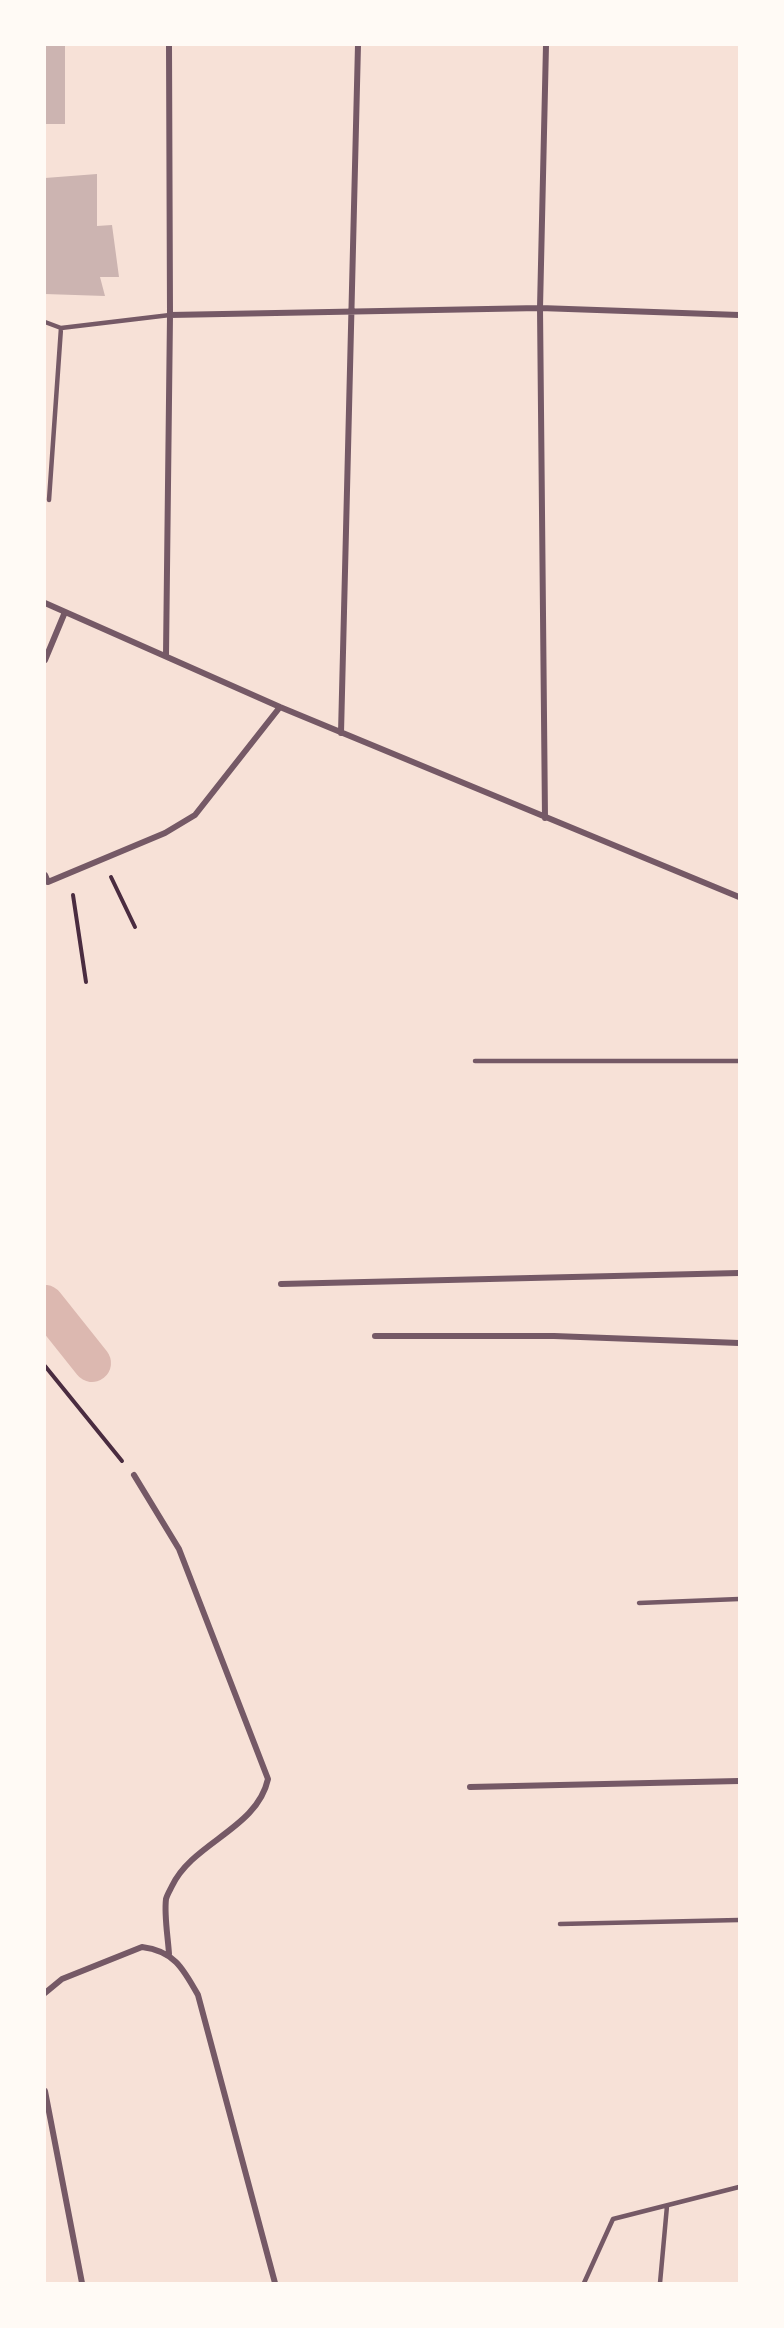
<!DOCTYPE html>
<style>
body{margin:0}
#map{position:relative;width:784px;height:2328px;overflow:hidden;background:#f7e1d7;font-family:"Noto Serif",serif}
canvas{display:block}
.frame{position:absolute;inset:0;border:46px solid #fffaf5;pointer-events:none}
</style>
<div id="map">
<canvas width="784" height="2328"></canvas>
<div class="frame"></div>
</div>
<script>
const g = document.querySelector('canvas').getContext('2d');
g.lineJoin = 'round';
function trace(path, color, width, dash) {
  g.strokeStyle = color;
  g.lineWidth = width;
  g.lineCap = dash ? 'butt' : 'round';
  g.setLineDash(dash || []);
  g.stroke(path);
}
function fillPath(path, color) {
  g.fillStyle = color;
  g.fill(path, 'evenodd');
}
const canal = new Path2D(`
 M45 1304 92 1363`);
const building = new Path2D(`
 M45 45H65V124H45Z
 M97 174V226L112 225 119 277H100L105 296 45 294V178Z`);
const path = new Path2D(`
 M111 877 135 927
 M73 895 86 982
 M45 1366 122 1461`);
const service = new Path2D(`
 M45 322 61 328 170 315
 M49 500 61 328
 M475 1061H739
 M639 1603 739 1599
 M560 1924 739 1920
 M584 2283 613 2219 739 2187
 M660 2283 667 2206`);
const minor = new Path2D(`
 M170 315 540 308 739 315
 M45 603 280 707 739 897
 M166 655 170 315 169 45
 M45 660 65 612
 M341 733 358 45
 M545 818 540 308 546 45
 M45 875 48 882 165 833 195 815 280 707
 M281 1284 739 1273
 M375 1336H554L739 1343
 M134 1475 179 1549 268 1779C257 1829 193 1842 172 1886 170 1890 167 1895 166 1899 164 1916 168 1937 169 1954
 M470 1787 739 1781
 M45 1993 62 1979 142 1947C174 1951 183 1968 198 1995L275 2283
 M45 2091 82 2283`);
trace(canal, '#dcb8b0', 38);
fillPath(building, '#ccb4b1');
trace(path, '#4a2c40', 4);
trace(service, '#755966', 4.5);
trace(minor, '#755966', 6);
</script>
